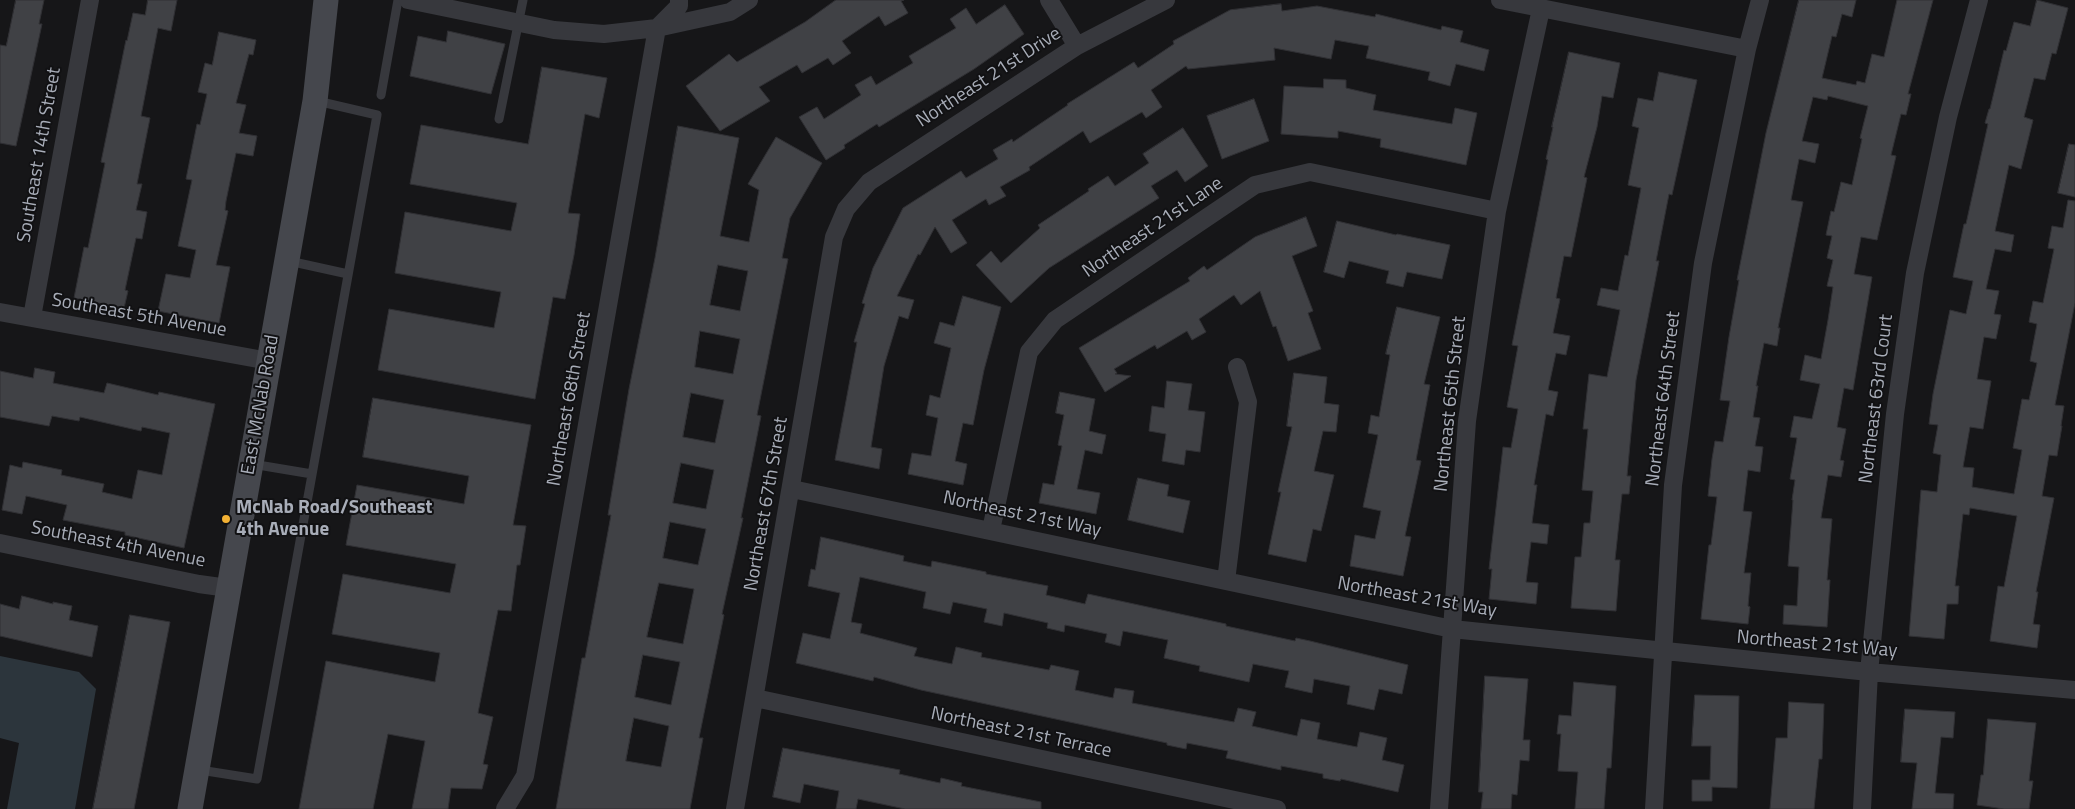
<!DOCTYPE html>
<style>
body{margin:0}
canvas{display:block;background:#161618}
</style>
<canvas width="2075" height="809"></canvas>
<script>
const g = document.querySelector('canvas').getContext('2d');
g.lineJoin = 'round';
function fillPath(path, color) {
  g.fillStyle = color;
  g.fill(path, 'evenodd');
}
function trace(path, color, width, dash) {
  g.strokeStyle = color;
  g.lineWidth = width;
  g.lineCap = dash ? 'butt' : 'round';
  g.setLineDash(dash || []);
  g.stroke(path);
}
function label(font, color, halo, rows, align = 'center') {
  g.font = font + ' "Titillium Web",sans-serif';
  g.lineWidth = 4;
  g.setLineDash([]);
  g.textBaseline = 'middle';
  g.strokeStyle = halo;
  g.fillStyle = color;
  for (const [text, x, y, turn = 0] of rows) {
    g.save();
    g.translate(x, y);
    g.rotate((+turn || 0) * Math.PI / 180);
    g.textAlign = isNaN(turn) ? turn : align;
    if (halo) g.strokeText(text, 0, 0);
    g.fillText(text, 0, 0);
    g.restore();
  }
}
const water = new Path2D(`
 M0 656 79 672 96 689 75 809H7L19 743 0 738Z`);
const building = new Path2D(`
 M16 0H44L39 24H42L16 146 0 143V45L6 46Z
 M148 0H177L171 31 158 28 141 116 150 118 137 184H142L136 210 147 212 142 239 136 238 125 290 128 291 124 308 74 298 84 247 88 248 105 163 101 162 126 40 127 41 133 13 145 15Z
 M836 0H904L901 1 908 13 885 26 879 16 842 41 851 53 833 65 828 58 802 73 797 65 759 87 770 101 720 131 686 86 729 54 737 62 805 22Z
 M1799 0H1856L1852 17 1842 14 1836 37 1832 36 1822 78 1856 85 1857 81 1865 83 1872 54 1884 57 1897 0H1933L1908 94H1911L1906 115 1901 114 1891 155 1896 156 1877 240 1861 237 1854 274 1872 277 1853 390 1844 388 1837 427 1846 429 1840 460 1844 461 1841 477 1828 475 1821 518 1832 519 1827 580H1830L1827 627 1783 624 1784 605 1797 606 1799 567 1788 566 1793 500H1792L1795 480 1790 479 1797 438 1790 437 1794 416 1812 419 1820 384 1800 380 1805 355 1821 359 1828 320 1833 287 1827 286 1833 260 1827 258 1832 236 1826 235 1831 211 1834 212 1841 182 1852 185 1862 139 1860 138 1868 106 1828 96 1827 100 1813 97 1802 141 1819 144 1815 163 1799 159 1791 200 1803 202 1778 328H1780L1777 346 1764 343 1756 386H1758L1753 417 1760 418 1755 446 1763 447 1760 472 1748 470 1743 511 1752 512 1744 573H1751L1748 606 1750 607 1748 624 1701 619 1709 545H1711L1717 497 1708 496 1712 459 1715 441 1723 442 1730 401 1720 400 1729 337 1739 280H1737L1766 133Z
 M2037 0 2068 8 2056 54 2052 53 2045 80 2034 78 2024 117 2033 120 2021 169 2009 165 1995 231 2014 235 2011 252 1995 249 1986 289 1999 291 1994 314 2001 315 1996 339 1984 337 1977 379 1991 381 1983 429 1970 427 1963 467 1974 468 1972 487 2014 494 2022 450 2013 448 2022 399 2029 400 2037 363 2030 361 2037 324 2029 322 2033 301 2043 303 2054 249 2048 248 2052 226 2063 228 2068 200 2075 201V303L2055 405 2064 406 2061 426H2062L2057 456 2049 455 2042 496 2054 498 2036 592H2038L2033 624 2040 625 2037 648 1990 641 1998 586 2004 587 2017 516 1970 508 1969 515 1963 514 1955 586H1959L1958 604H1947L1944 639 1909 636 1921 490 1937 492 1941 455 1933 453 1938 425 1929 424 1933 394 1950 310 1966 314 1973 281 1953 277 1964 224H1966L1988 124 1985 123 1989 109H1990L2004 50 2006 51 2014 22 2030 26Z
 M1281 4 1282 11 1317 6 1375 17 1376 14 1441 30 1442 26 1463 31 1460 42 1489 50 1484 71 1456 64 1450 86 1428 80 1430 72 1366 58 1369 46 1335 40 1331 59 1274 48 1275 60 1188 69 1186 66 1151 90 1162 107 1146 118 1142 112 1090 143 1083 131 1029 167 1030 170 1000 187 1006 196 989 205 986 199 952 220 967 243 951 253 935 227 920 255 918 254 897 296 914 300 908 319 899 316 884 366 871 447 882 449 879 469 835 460 857 342H854L865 304 862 303 873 268 903 208 961 171 966 178 998 159 993 150 1012 139 1013 142 1068 105 1067 104 1134 62 1138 68 1174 44 1173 41 1230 10Z
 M1005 5 1024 34 974 69 879 127 877 124 844 145 845 148 826 160 799 117 817 107 824 119 861 95 855 85 871 76 876 85 913 63 909 56 956 28 950 19 966 8 976 24Z
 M448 31 505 44 491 94 410 76 418 36 446 42Z
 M219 32 256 40 253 55 249 54 236 103 246 105 239 133 257 136 253 156 236 153 226 201 225 210 228 211 216 265 230 267 219 323 158 311 166 274 190 278 196 250 178 246 192 180 186 179 197 124 200 125 207 94 198 92 205 63 212 65Z
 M1569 52 1620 63 1613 98 1602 96 1597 127 1584 177 1587 178 1571 257 1564 256 1556 298 1560 299 1553 333 1570 336 1566 355 1556 353 1548 390 1558 392 1553 416 1546 414 1534 485H1537L1532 523 1549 525 1547 544 1531 542 1526 582 1538 583 1536 604 1489 599 1492 569H1489L1503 447 1511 448 1518 409 1507 407 1518 346 1512 345 1548 160 1546 159 1553 127H1552Z
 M542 67 607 78 599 118 585 114 568 213 580 214 574 255 565 299 553 297 535 399 378 370 389 309 494 328 501 292 395 273 405 212 511 231 517 203 410 184 421 125 528 144Z
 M1659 72 1697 80 1672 195 1669 194 1656 261H1659L1636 380 1627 476H1631L1629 494H1622L1615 560H1620L1616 611 1571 608 1575 557H1581L1584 523H1590L1593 491 1582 490 1588 429H1583L1589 374 1607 377 1620 310 1597 305 1601 288 1618 291 1625 255 1628 256 1641 188 1628 185 1639 128 1632 126 1638 98 1653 101Z
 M1324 79 1346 80V88L1376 95 1373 110 1452 124 1455 108 1477 113 1466 165 1380 147 1381 139 1338 131V138L1281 134 1284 86 1323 88Z
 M1254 99 1269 141 1222 159 1207 116Z
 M678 126 739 138 720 236 749 242 759 190 748 184 776 137 822 163 790 218 782 258 788 259 757 415 761 416 741 518H743L722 614 724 615 699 738H703L690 809H556L582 658H585L611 515H608L629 389 655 258ZM718 265 748 271 740 311 710 305ZM700 331 740 339 733 374 695 367ZM691 393 724 400 715 443 683 437ZM681 463 714 470 706 509 673 503ZM670 522 706 529 698 565 663 558ZM659 583 694 589 683 644 647 637ZM643 655 680 662 671 705 635 697ZM634 718 669 726 661 767 626 761Z
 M1183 128 1208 166 1185 182 1177 170 1151 186 1159 198 1049 268 1011 303 976 265 991 251 1001 263 1040 228 1038 225 1089 191 1088 189 1108 176 1115 186 1149 163 1143 154Z
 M2069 144 2075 145V197L2058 193Z
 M1306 217 1317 246 1292 256 1313 311 1308 313 1321 349 1288 361 1276 326 1273 327 1260 291 1241 305 1234 295 1199 319 1206 332 1192 340 1187 331 1157 349 1155 345 1114 369 1117 373 1115 374 1131 376 1105 392 1079 348 1190 281 1188 278 1204 266 1207 270 1255 237Z
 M1337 221 1396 235 1397 234 1450 245 1442 279 1407 272 1403 287 1386 283 1389 271 1349 261 1344 278 1324 272Z
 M963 296 1001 307 984 370 973 425 963 423 955 461 967 464 963 485 908 474 912 453 931 456 938 418 926 415 930 395 940 398 951 348 934 343 940 322 954 326Z
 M1397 307 1440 317 1424 384 1430 385 1416 460 1421 461 1405 536 1411 537 1403 576 1350 566 1355 535 1375 539 1381 511 1363 507 1378 435 1368 433 1371 415 1379 417 1390 355 1386 354Z
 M35 368 55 372 53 383 104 393 107 383 158 395 159 392 215 404 184 548 125 535V532L63 520 67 505 26 496 22 514 2 510 10 465 22 468 23 462 62 470 61 475 104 484 102 492 132 499 138 470 162 475 170 433 142 427 141 431 80 417 79 421 52 416 49 426 0 417V371L33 378Z
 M1294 373 1327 377 1324 403 1339 405 1336 432 1323 431 1314 471 1334 475 1321 531 1313 529 1306 562 1268 554 1281 492H1278L1292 427 1287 426Z
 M1167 381 1192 384 1188 410 1205 412 1200 452 1186 450 1184 465 1162 461 1166 434 1149 431 1152 406 1164 408Z
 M1060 392 1095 399 1089 431 1106 435 1102 454 1085 450 1077 489 1100 493 1096 514 1039 503 1043 483 1054 485 1062 446 1058 445 1064 415 1056 413Z
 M373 398 531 425 513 525 526 526 520 565H517L511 611 498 610 478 713 493 717 483 764 488 765 482 789 451 788 448 809H412L425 741 388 734 373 809H299L326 661 435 682 440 653 332 634 343 574 450 593 456 564 346 545 357 485 464 504 469 476 363 457Z
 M1138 478 1169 485 1167 496 1190 501 1183 533 1128 520Z
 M821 537 904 556 903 561 931 567 932 561 986 572V574L1048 586 1046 595 1085 604 1088 594 1226 624V626L1295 641 1296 638 1310 641 1408 665 1402 694 1379 689 1374 710 1347 704 1350 686 1314 679 1312 693 1285 687 1289 671 1253 664 1249 682 1199 671 1200 666 1164 658 1168 640 1123 631 1120 646 1105 642 1107 634 1065 625 1064 632 1047 628 1048 623 1004 613 1002 626 984 622 987 609 953 602 950 614 923 608 926 592 860 577 851 622 862 624 860 633 917 648 914 656 952 664 956 647 982 653 981 657 1049 670 1051 665 1079 671 1075 690 1113 698 1115 688 1134 691 1132 703 1234 722 1238 708 1256 712 1252 726 1297 736 1301 719 1320 723 1317 739 1357 747 1360 732 1387 738 1382 760 1404 765 1398 792 1341 779 1340 781 1323 778V774L1281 766V770L1226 758 1228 751 1187 743 1186 749 1167 745V743L921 690 874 677 873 681 796 663 803 633 830 639 840 593 808 586 811 569 815 570Z
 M22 596 53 604V602L72 606 69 620 98 626 92 657 0 636V604L19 609Z
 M130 615 170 622 134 809H93Z
 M1485 676 1528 679 1523 740H1530L1529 761 1520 760 1517 795 1512 794 1511 809H1481L1483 792H1479Z
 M1574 682 1616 686 1611 768H1607L1604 809H1575L1578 772 1558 771 1561 734H1557L1559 715 1571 716Z
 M1695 695 1739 696 1737 788 1712 787V801H1692V780H1710L1711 746H1692Z
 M1789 702 1824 704 1822 759H1819L1814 809H1770L1776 738H1787Z
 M1905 709 1955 712 1953 738 1941 737 1935 793 1954 794 1953 809H1912L1917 763 1901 762Z
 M1988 719 2036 723 2029 781H2033L2029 809H2004L1977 805 1981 775H1983Z
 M783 748 900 770 899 774 940 783 941 778 962 783 961 786 1041 802V809H905L858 799 856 809H836L839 791 804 784 800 803 773 797Z`);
const lane = new Path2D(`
 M381 95 398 0
 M499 119 523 0
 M289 261 348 274
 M252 464 312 474
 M200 770 257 779 377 115 317 101`);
const street = new Path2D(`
 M408 0 554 30 604 34 657 28 730 12 749 0
 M1049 0 1077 46
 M1500 0 1747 49
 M0 312 269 361
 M32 317 90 0
 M792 489 1452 629 1869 672 2075 690
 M991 530 1029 352 1055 320 1255 185 1310 172 1497 211
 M0 543 199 584 228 588
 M1226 581 1248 402 1237 367
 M755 698 1277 809
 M505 809 525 776 657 28 679 6V0
 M735 809 834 237 846 209 869 182 1077 46 1166 0
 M1439 809 1467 421 1497 211 1541 9
 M1654 809 1673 485 1703 263 1747 49 1760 0
 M1862 809 1869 672 1895 414 1915 273 1948 117 1979 0`);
const secondary = new Path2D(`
 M190 809 315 101 326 0`);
const markers = [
 [226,519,5,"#f2b134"]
];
const streetNames = [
 ["Northeast 21st Drive",989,78,-33],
 ["Southeast 14th Street",40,155,-80],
 ["Northeast 21st Lane",1153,228,-34],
 ["Southeast 5th Avenue",139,316,10],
 ["Northeast 68th Street",570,399,-80],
 ["Northeast 64th Street",1664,399,-83],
 ["Northeast 63rd Court",1877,399,-83],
 ["Northeast 65th Street",1451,404,-84],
 ["East McNab Road",261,405,-80],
 ["Northeast 67th Street",767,504,-80],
 ["Northeast 21st Way",1022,515,12],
 ["Southeast 4th Avenue",118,545,11],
 ["Northeast 21st Way",1417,598,10],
 ["Northeast 21st Way",1817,645,5],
 ["Northeast 21st Terrace",1021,733,12]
];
const poiNames = [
 ["McNab Road/Southeast",236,508],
 ["4th Avenue",236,530]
];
fillPath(water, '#2c353c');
fillPath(building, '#404145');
trace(building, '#303034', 1);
trace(lane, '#37383d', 9);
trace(street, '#37383d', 18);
trace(secondary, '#45474d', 25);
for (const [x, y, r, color] of markers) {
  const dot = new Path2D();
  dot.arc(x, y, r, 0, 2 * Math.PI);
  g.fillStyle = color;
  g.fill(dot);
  trace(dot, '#111113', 2);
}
label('19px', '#a8adb8', '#111113', streetNames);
label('bold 19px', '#a8adb8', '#111113', poiNames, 'left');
</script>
